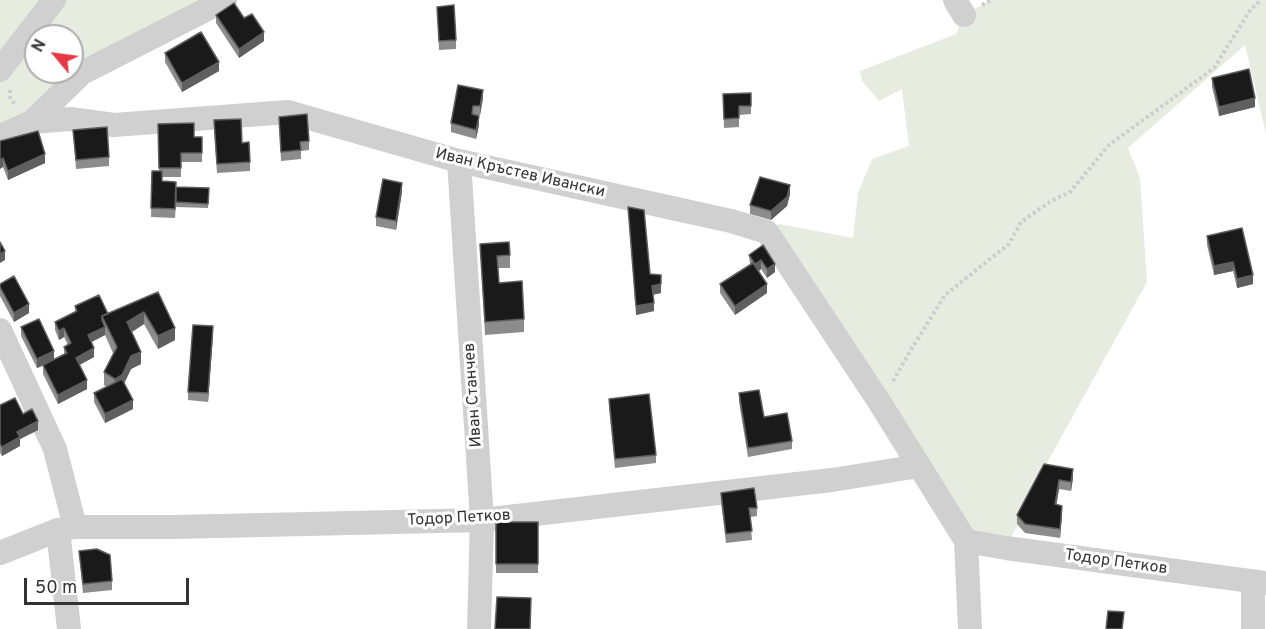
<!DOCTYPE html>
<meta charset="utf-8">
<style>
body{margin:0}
#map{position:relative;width:1266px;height:629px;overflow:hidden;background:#fff;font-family:Overpass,sans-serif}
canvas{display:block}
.north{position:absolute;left:24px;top:24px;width:60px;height:60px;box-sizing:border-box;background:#fff;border:2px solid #adadad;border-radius:50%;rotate:299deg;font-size:16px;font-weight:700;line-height:24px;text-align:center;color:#333}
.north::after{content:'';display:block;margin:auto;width:21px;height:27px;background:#e63946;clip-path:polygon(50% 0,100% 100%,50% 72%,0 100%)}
.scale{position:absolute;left:24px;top:578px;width:165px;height:27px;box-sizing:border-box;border:3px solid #333;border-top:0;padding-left:8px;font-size:18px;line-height:21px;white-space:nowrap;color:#333;-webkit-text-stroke:4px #fff;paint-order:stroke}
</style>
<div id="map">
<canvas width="1266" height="629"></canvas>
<div class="north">N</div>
<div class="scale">50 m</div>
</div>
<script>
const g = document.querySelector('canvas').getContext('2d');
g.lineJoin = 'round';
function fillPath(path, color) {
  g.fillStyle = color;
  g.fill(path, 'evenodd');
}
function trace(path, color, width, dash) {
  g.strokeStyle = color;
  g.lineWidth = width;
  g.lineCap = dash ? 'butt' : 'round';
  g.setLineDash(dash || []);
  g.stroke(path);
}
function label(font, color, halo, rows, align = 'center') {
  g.font = font + ' Overpass,sans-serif';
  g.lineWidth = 6;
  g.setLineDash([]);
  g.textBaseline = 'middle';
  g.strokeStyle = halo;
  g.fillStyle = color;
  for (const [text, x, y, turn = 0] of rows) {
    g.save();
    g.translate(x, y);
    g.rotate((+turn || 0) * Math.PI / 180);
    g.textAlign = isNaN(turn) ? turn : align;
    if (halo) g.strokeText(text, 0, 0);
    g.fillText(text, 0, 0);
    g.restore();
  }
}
const green = new Path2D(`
 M0 0H225L0 136ZM36 36H72V72H36Z
 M991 0H1266V134L1245 45 1128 148 1140 178 1147 282 1048 461 1006 548 966 541 767 232 779 224 853 238 858 193 872 159 909 146 902 89 879 101 862 81 860 71 956 34 964 15Z`);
const path = new Path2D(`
 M982 5 991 0
 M10 90V97L15 105
 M893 381 909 353 945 295 1009 244 1021 222 1051 201 1070 192 1109 145 1214 68 1251 9 1261 0`);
const street = new Path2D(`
 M955 0 964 15
 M0 70 54 0
 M32 122 82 73 225 0
 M0 136 32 122 70 119 114 125 288 112 459 161 731 221 767 232 880 403 966 541 970 629
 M459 161 482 520 479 629
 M0 330 55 449 75 527
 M58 530 69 629
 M966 541 1006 548 1266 583
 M0 553 58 530 75 527H175L482 520 832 480 919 466
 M1253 582V629`);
const wall = new Path2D(`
 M437 7 456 40V49L439 50Z
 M216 15 244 18 264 41 239 58 216 23Z
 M165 53 219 71 182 92 165 62Z
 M1212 78 1255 107 1219 116 1212 87Z
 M751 93V114L739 115V127L724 128 723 94Z
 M483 98 480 115H476L479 125 476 139 451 132V123Z
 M279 117 309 141V150L301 151V159L281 161Z
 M158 124 202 153V162H181V177H162V181L176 187 209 188 208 208 176 207V204L175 218 151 217 152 171H159Z
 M214 129 242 143 250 162V171L217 173Z
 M73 130 109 157V166L76 169Z
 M0 141 45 163 8 180 3 167Z
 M402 192 396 230 376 226V217Z
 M790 194 787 206 771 220 750 214V205Z
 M628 207 650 274 661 293 653 294 654 311 636 315Z
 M1207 236 1253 284 1237 288 1233 271 1214 275 1207 245Z
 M480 244 510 255V268H498L499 283 524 319V332L485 335Z
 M763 245 775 272 767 278 761 269 759 271 767 293 735 315 720 293V284L750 265 749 255Z
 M0 284 29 313 14 322 0 296Z
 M158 292 175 340 158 349 144 324 132 332 141 364 131 369 124 383 133 409 105 423 94 402V393L107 387 104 385V372L113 353 105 335 91 342 94 357 79 365 87 389 58 404 43 374V366L37 368 21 336V327L54 359 64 354V347L68 345 64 337 59 340 55 330V322L75 312V306L108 314Z
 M213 335 208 402 188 400V392Z
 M739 393 764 417 792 441V449L748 457 739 402Z
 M609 399 656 455V463L615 468 609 408Z
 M0 405 23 414 38 430 20 439V446L2 456 0 453Z
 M1044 464 1073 478 1071 491 1059 489 1056 505 1062 515 1060 538 1025 533 1017 524V515Z
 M721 493 757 508V516L750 517 752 540 726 543 721 502Z
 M496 522H538V573H496Z
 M79 551 112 581V590L83 593Z`);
const shadedWall = new Path2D(`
 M264 32V41L239 58V49Z
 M219 62V71L182 92V83Z
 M483 90V98L480 115V106Z
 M1255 98V107L1219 116V107Z
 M479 116V125L476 139V130Z
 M45 154V163L8 180V171Z
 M3 158V167L0 169V160Z
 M402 183V192L396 230V221Z
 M790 185V194L787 206 771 220V211Z
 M5 251V260L0 263V254Z
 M761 260V269L755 273V264Z
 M1233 262V271L1214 275V266Z
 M775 264V272L767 278V269Z
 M1253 275V284L1237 288V279Z
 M661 284V293L652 295V286Z
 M767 284V293L735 315V306Z
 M654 303V311L636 315V306Z
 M29 304V313L14 322V313Z
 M144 312V324L127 335V322Z
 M213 326V335L208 402V393Z
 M105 327V335L88 344V335Z
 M64 328V337L59 340V331Z
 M175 328V340L158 349V336Z
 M94 348V357L76 367V358Z
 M54 351V360L37 368V359Z
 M141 352V364L131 369 122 388 115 392V379L131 356Z
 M87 380V389L58 404V395Z
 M133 400V409L105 423V414Z
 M38 421V430L20 439V446L2 456V447L17 432Z
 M1073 469V478L1071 491V482Z
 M1059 480V489L1055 513V504Z
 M1062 506V515L1060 538V529Z`);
const building = new Path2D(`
 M234 3 244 18 252 14 264 32 239 49 216 15Z
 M454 5 456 40 439 41 437 7Z
 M201 32 219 62 182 83 165 53Z
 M1249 69 1255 98 1219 107 1212 78Z
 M458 85 483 90 480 106H473L472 114 479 116 476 130 451 123Z
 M751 93V106H739V118L724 119 723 94Z
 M307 114 309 141 300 142 301 150 281 152 279 117Z
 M241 119 242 143 249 142 250 162 217 164 214 120Z
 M194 123V137H202V153H181V168H159L158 124Z
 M107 127 109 157 76 160 73 130Z
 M38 131 45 154 8 171 3 158 0 160V141Z
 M152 171H162V181L176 182 175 209 151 208Z
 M760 177 790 185 787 197 771 211 750 205Z
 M383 179 402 183 396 221 376 217Z
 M176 187 209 188 208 204 176 202Z
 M628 207 644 210 650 274 661 275V284L652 286 654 303 636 306Z
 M1242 228 1253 275 1237 279 1233 262 1214 266 1207 236Z
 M0 242 5 251 0 254Z
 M509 242 510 255 497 256 499 283 522 281 524 319 485 322 480 244Z
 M763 245 775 264 767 269 761 260 755 264 749 255Z
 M753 263 767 284 735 306 720 284Z
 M14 276 29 304 14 313 0 287V284Z
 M158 292 175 328 158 336 144 312 127 322 141 352 131 356 122 375 115 379 104 372 117 347 102 316Z
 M99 295 108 314 102 316V320L105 327 88 335 94 348 76 358 87 380 58 395 43 365 67 353 64 347 71 343 64 328 59 331 55 322 77 311 75 306Z
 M39 319 54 351 37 359 21 327Z
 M193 325 213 326 208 393 188 392Z
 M122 379 133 400 105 414 94 393Z
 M759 390 764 417 787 413 792 441 748 448 739 393Z
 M649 394 656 455 615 459 609 399Z
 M15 398 23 414 32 409 38 421 17 432 20 437 2 447 0 444V405Z
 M1044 464 1073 469 1071 482 1059 480 1055 504 1062 506 1060 529 1025 524 1017 515Z
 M754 488 757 508H749L752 531 726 534 721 493Z
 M496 522H538V564H496Z
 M97 549 110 555 112 581 83 584 79 551Z
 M497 597 531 598 530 629H495Z
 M1108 611 1124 612 1122 629H1106Z`);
const streetNames = [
 ["Иван Кръстев Ивански",520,174,13],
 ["Иван Станчев",474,395,-94],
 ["Тодор Петков",459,519,-3],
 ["Тодор Петков",1116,563,8]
];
fillPath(green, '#e6ecdf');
trace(path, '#cdcdcd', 4, [3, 3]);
trace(street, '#d0d0d0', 24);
fillPath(wall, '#8c8c8c');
fillPath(shadedWall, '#5f5f5f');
fillPath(building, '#1a1a1a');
trace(building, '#5f5f5f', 1.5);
label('16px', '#333', '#fff', streetNames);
</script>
